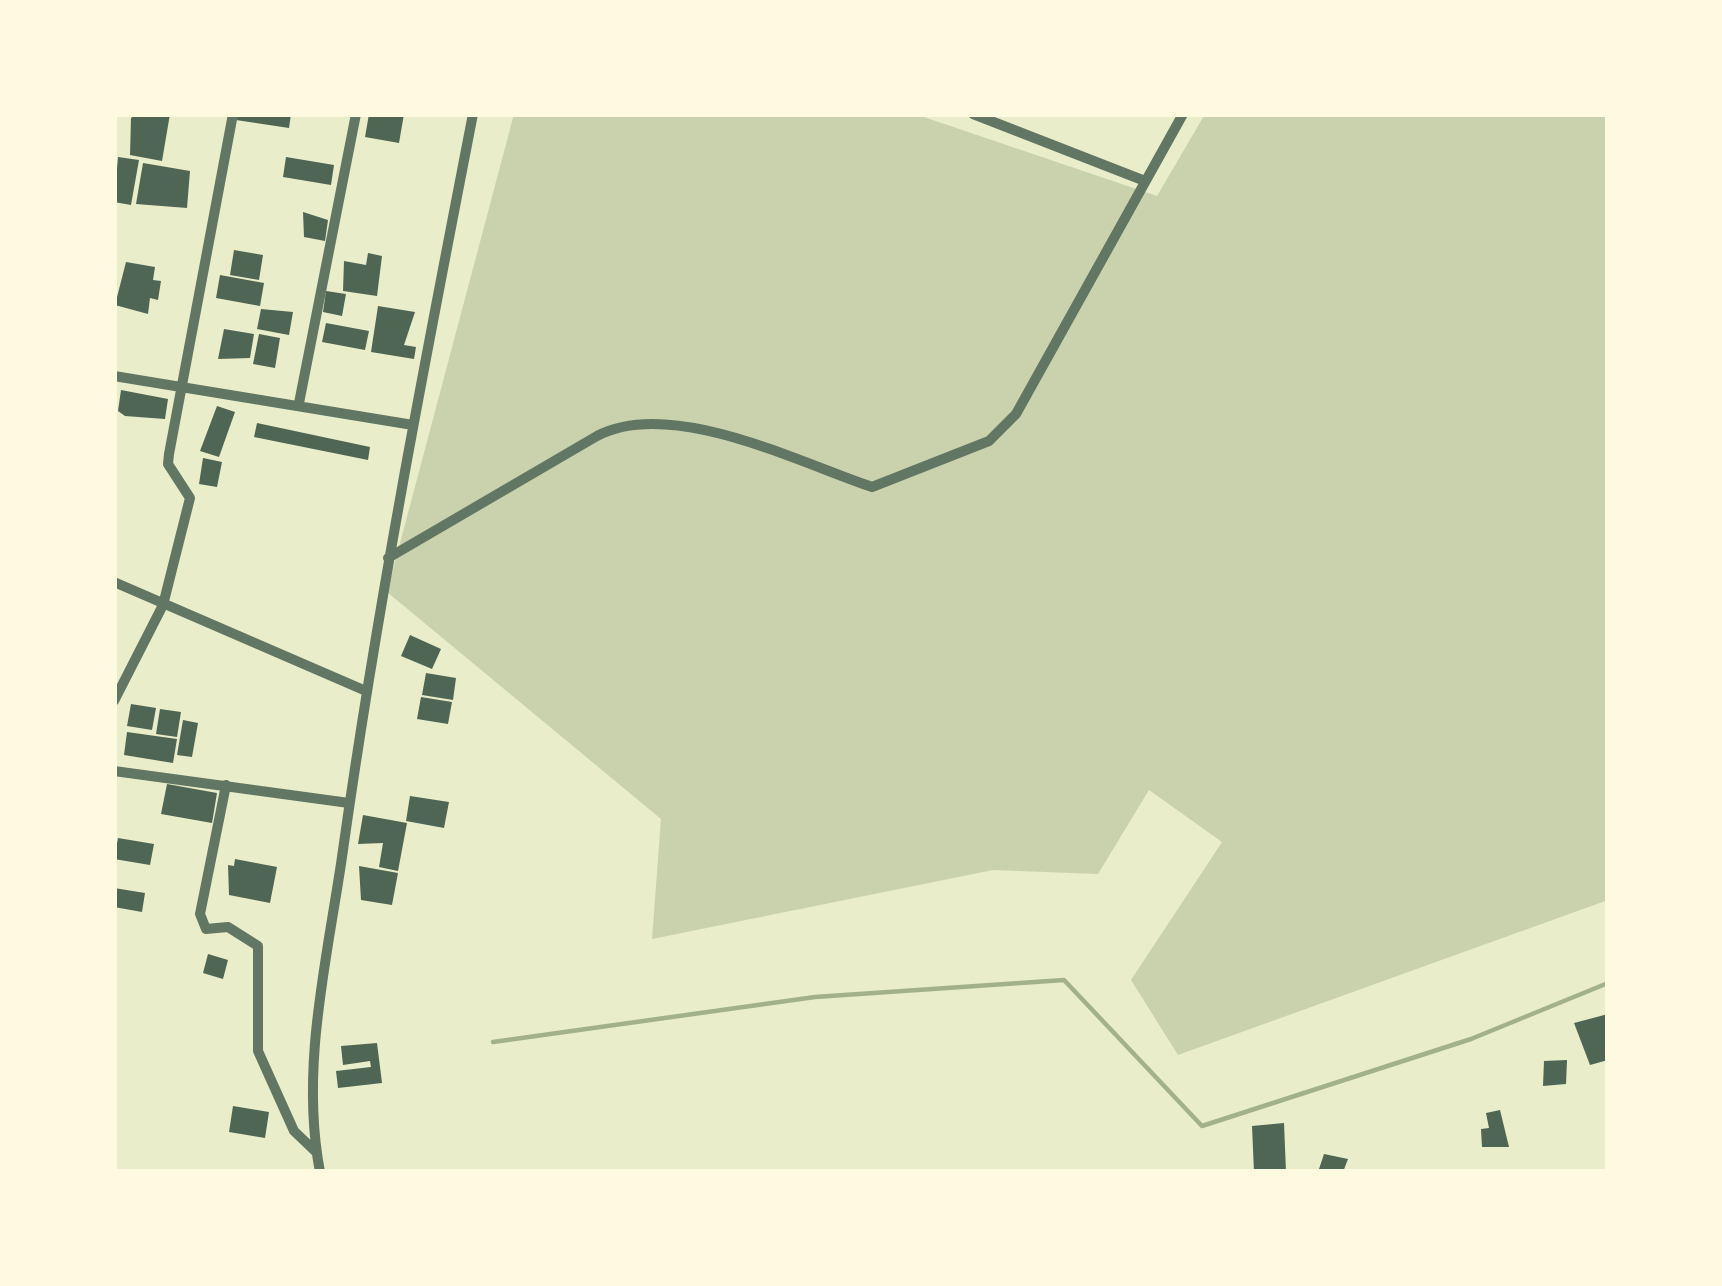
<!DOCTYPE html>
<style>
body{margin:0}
#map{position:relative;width:1722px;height:1286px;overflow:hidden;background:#e9edc9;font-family:Raleway,sans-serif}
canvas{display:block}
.frame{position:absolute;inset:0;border:117px solid #fefae0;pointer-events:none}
</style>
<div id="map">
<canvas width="1722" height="1286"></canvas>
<div class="frame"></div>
</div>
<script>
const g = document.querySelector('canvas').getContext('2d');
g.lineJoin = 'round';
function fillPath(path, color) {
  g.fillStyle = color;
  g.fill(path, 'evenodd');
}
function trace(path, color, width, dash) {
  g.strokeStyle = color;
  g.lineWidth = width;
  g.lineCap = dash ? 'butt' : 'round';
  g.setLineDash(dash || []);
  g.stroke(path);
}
const green = new Path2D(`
 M514 114H915L1157 196 1205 114H1608V900L1178 1055 1131 980 1222 842 1149 790 1098 874 993 870 652 939 661 819 387 592Z`);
const stream = new Path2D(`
 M493 1042 815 997 1064 980 1202 1126 1471 1039 1608 983`);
const building = new Path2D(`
 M137 114H170L162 161 130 155 131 118Z
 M237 114H291L289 128 236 120Z
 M369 114H404L399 143 365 137Z
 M118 157 139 160 131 205 114 202Z
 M286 157 334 165 331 185 283 177Z
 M143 163 190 171 187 208 136 204Z
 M303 212 328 220 325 241 304 237Z
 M234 250 263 255 259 280 230 275Z
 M368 253 382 256 377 296 343 291 344 261 366 265Z
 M126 262 155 267 153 280 161 281 158 300 150 298 148 314 115 305Z
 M220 275 264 283 260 306 216 298Z
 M326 291 346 294 342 316 323 312Z
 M378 306 415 312 404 345 416 347 414 359 371 352Z
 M261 309 293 312 289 335 257 329Z
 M326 323 369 331 365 350 322 342Z
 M224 329 254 334 250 358 218 359Z
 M259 334 280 338 275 368 253 364Z
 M121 390 168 399 165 419 125 416 118 411Z
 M217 406 235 412 219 457 200 451Z
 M257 423 370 447 368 460 254 437Z
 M203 458 222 462 217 487 199 484Z
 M410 635 441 649 432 669 401 656Z
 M426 673 456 678 453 700 422 695Z
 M421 697 452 702 448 724 417 719Z
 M131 704 156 708 152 730 127 726Z
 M160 709 181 712 177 737 156 734Z
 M183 720 198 723 192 757 177 755Z
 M127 732 177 739 173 763 124 755Z
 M167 784 217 793 212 823 161 814Z
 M410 796 449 802 444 828 406 821Z
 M363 815 407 823 398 871 379 867 383 843 358 844Z
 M118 838 154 844 150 865 114 859Z
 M235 859 277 867 270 903 229 895 228 865 234 866Z
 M359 866 398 873 392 905 361 900Z
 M114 888 145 893 142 912 114 907Z
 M208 954 228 960 223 979 203 973Z
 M1608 1014V1060L1590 1065 1574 1023Z
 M377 1043 382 1083 338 1088 336 1071 371 1067 370 1061 343 1065 341 1046Z
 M1567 1060 1566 1084 1543 1086 1544 1061Z
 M233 1106 269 1112 265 1138 229 1132Z
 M1500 1110 1509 1147H1482L1481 1129 1489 1128 1486 1113Z
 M1284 1123 1286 1172H1254L1252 1126Z
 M1324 1154 1348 1159 1343 1172H1318Z`);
const minor = new Path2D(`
 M973 114 1145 181
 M114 376 413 425
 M299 403 356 114
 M388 558 597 436C671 397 800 463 872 487L989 441 1016 414 1183 114
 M114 582 366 691
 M114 701 163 605 190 498 168 464 169 454 233 114
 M114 771 349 803
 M226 785 200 914 206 929 228 927 258 946V1051L294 1131 316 1152
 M320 1172C300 1068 327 960 342 857 377 607 425 361 473 114`);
fillPath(green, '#cad2ad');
trace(stream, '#a3b18a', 4.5);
fillPath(building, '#4f6655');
trace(minor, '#617663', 10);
</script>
